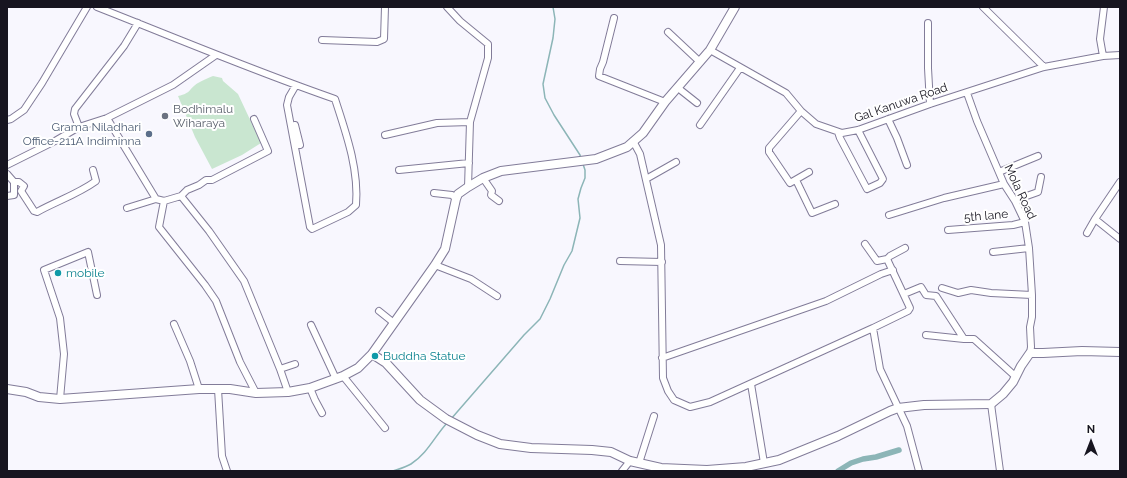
<!DOCTYPE html>
<style>
body{margin:0}
#map{position:relative;width:1127px;height:478px;overflow:hidden;background:#f8f7fe;font-family:Raleway,sans-serif}
canvas{display:block}
.frame{position:absolute;inset:0;border:8px solid #171520;pointer-events:none}
.north{position:absolute;left:1071px;top:422px;width:40px;height:40px;-webkit-text-stroke:3px #fff;paint-order:stroke;rotate:0deg;font-size:11px;font-weight:700;line-height:16px;text-align:center;color:#171520}
.north::after{content:'';display:block;margin:auto;width:14px;height:18px;background:#171520;clip-path:polygon(50% 0,100% 100%,50% 72%,0 100%)}
</style>
<div id="map">
<canvas width="1127" height="478"></canvas>
<div class="frame"></div>
<div class="north">N</div>
</div>
<script>
const g = document.querySelector('canvas').getContext('2d');
g.lineJoin = 'round';
function fillPath(path, color) {
  g.fillStyle = color;
  g.fill(path, 'evenodd');
}
function trace(path, color, width, dash) {
  g.strokeStyle = color;
  g.lineWidth = width;
  g.lineCap = dash ? 'butt' : 'round';
  g.setLineDash(dash || []);
  g.stroke(path);
}
function label(font, color, halo, rows, align = 'center') {
  g.font = font + ' Raleway,sans-serif';
  g.lineWidth = 4;
  g.setLineDash([]);
  g.textBaseline = 'middle';
  g.strokeStyle = halo;
  g.fillStyle = color;
  for (const [text, x, y, turn = 0] of rows) {
    g.save();
    g.translate(x, y);
    g.rotate((+turn || 0) * Math.PI / 180);
    g.textAlign = isNaN(turn) ? turn : align;
    if (halo) g.strokeText(text, 0, 0);
    g.fillText(text, 0, 0);
    g.restore();
  }
}
const green = new Path2D(`
 M213 76 222 78 223 81 238 94 261 143 242 155 212 169 195 137 178 96C192 93 188 89 198 83 203 80 208 78 213 76Z`);
const stream = new Path2D(`
 M553 7 555 19 553 38 543 84 545 98 554 115 580 155 581 159
 M451 419 524 335 540 319 550 299 564 265 572 251 580 218 578 199 581 188 585 178V170L583 164
 M393 471C399 469 406 467 411 464 427 454 435 436 447 423`);
const canal = new Path2D(`
 M838 471 851 463 863 459 876 457 899 450`);
const minor = new Path2D(`
 M97 7C176 38 254 71 335 99 346 133 359 169 356 205L348 212 312 229 310 227 287 105 289 97 296 85
 M447 7 460 21 488 44V58L470 122 468 187
 M983 7 1044 67
 M614 18 603 62 600 69 599 76 665 102
 M928 23V68L930 104
 M668 32 700 62
 M322 40 377 42 384 39 385 7
 M710 50 786 93 801 111 816 124 842 133 858 130 930 104 1044 67 1103 56 1120 55
 M1103 56 1100 39 1104 7
 M678 88 697 103
 M967 93 977 121 1004 184 1015 201 1025 222 1029 248 1032 295V317L1030 327 1031 347 1030 353
 M801 111 769 148V152L790 183 809 172
 M107 118 173 85 216 55
 M888 119 897 138 907 165
 M7 120 11 119 24 110 42 83 87 7
 M295 125 300 145H295
 M700 125 740 68
 M79 127 74 114 75 109 124 46 138 23
 M838 132 840 138 867 189 880 183 883 179 858 130
 M385 135 437 123 470 122
 M633 141 640 154 661 245 663 378 668 391 674 400 690 407 710 402 873 328 880 369 907 426 919 471
 M7 165 55 141 79 127 107 118 156 199 164 201 159 227 205 285 216 301 240 362 256 393
 M399 170 469 163
 M999 172 1038 156
 M7 174 14 182V195L7 196
 M483 178 492 191 491 195 499 201
 M646 179 676 162
 M796 180 812 213 835 204
 M14 182H19L24 186 21 191 34 211 37 212C57 201 78 194 96 181L93 170
 M1120 182 1095 219 1120 239
 M434 193 452 195 456 199
 M181 196 187 190 199 185 206 180H212L268 151 254 119
 M164 201 181 196 209 231 244 281 280 369 288 392
 M1015 201 1021 198 1038 192 1041 177
 M127 208 156 199
 M889 215 944 198 1004 184
 M948 230 1013 225 1025 222
 M1087 233 1095 219
 M865 244 877 261 887 259 910 308 908 311 873 328
 M993 252 1029 248
 M887 259 890 256 905 248
 M620 261 662 262
 M435 265 471 279 497 296
 M942 288 958 293 971 290 991 293 1032 295
 M904 294 921 287 926 295 936 296 964 339H974L1015 376
 M379 311 394 323
 M174 324 190 361 199 389
 M311 325 336 379
 M926 335 964 339
 M662 358 826 301 881 274 893 270
 M280 369 295 364
 M343 376 385 428
 M751 384 764 463
 M310 388 315 400 322 413
 M218 389 222 456 227 471
 M60 399 64 354 60 318 44 270 88 252 97 295
 M991 404 1000 471
 M639 463 654 416
 M622 471 630 461`);
const tertiary = new Path2D(`
 M372 354 435 265 445 249 456 199 458 194 468 187 483 178 501 171 596 159 627 147 643 133 665 102 710 50 735 7
 M7 389 26 392 39 397 60 399 199 389H230L256 393 288 392 310 388 343 376 358 368 372 354 386 363 420 400 446 419 477 435 500 444 531 448 592 450 611 452 630 461 661 468 707 470 746 467 779 460 838 436 890 411 898 408 924 405 991 404 1003 394 1013 382 1021 366 1030 353H1043L1082 351 1120 352`);
const markers = [
 [165,116,4,"#6b7280"],
 [149,134,4,"#5c6f8a"],
 [58,273,4,"#0f9aa8"],
 [375,356,4,"#0f9aa8"]
];
const streetNames = [
 ["Gal Kanuwa Road",901,103,-19],
 ["Mola Road",1020,192,65],
 ["5th lane",986,216,-5]
];
const worshipNames = [
 ["Bodhimalu",173,109],
 ["Wiharaya",173,123]
];
const serviceNames = [
 ["Grama Niladhari",141,127],
 ["Office-211A Indiminna",141,141]
];
const cultureNames = [
 ["mobile",66,273],
 ["Buddha Statue",383,356]
];
fillPath(green, '#c9e6d0');
trace(stream, '#8cb5b7', 1.5);
trace(canal, '#8cb5b7', 5.5);
trace(minor, '#827c99', 8);
trace(tertiary, '#827c99', 10);
trace(minor, '#fff', 6);
trace(tertiary, '#fff', 8);
for (const [x, y, r, color] of markers) {
  const dot = new Path2D();
  dot.arc(x, y, r, 0, 2 * Math.PI);
  g.fillStyle = color;
  g.fill(dot);
  trace(dot, '#fff', 1.5);
}
label('12px', '#171520', '#fff', streetNames);
label('12px', '#5b616d', '#fff', worshipNames, 'left');
label('12px', '#4e5e75', '#fff', serviceNames, 'right');
label('12px', '#0d838f', '#fff', cultureNames, 'left');
</script>
